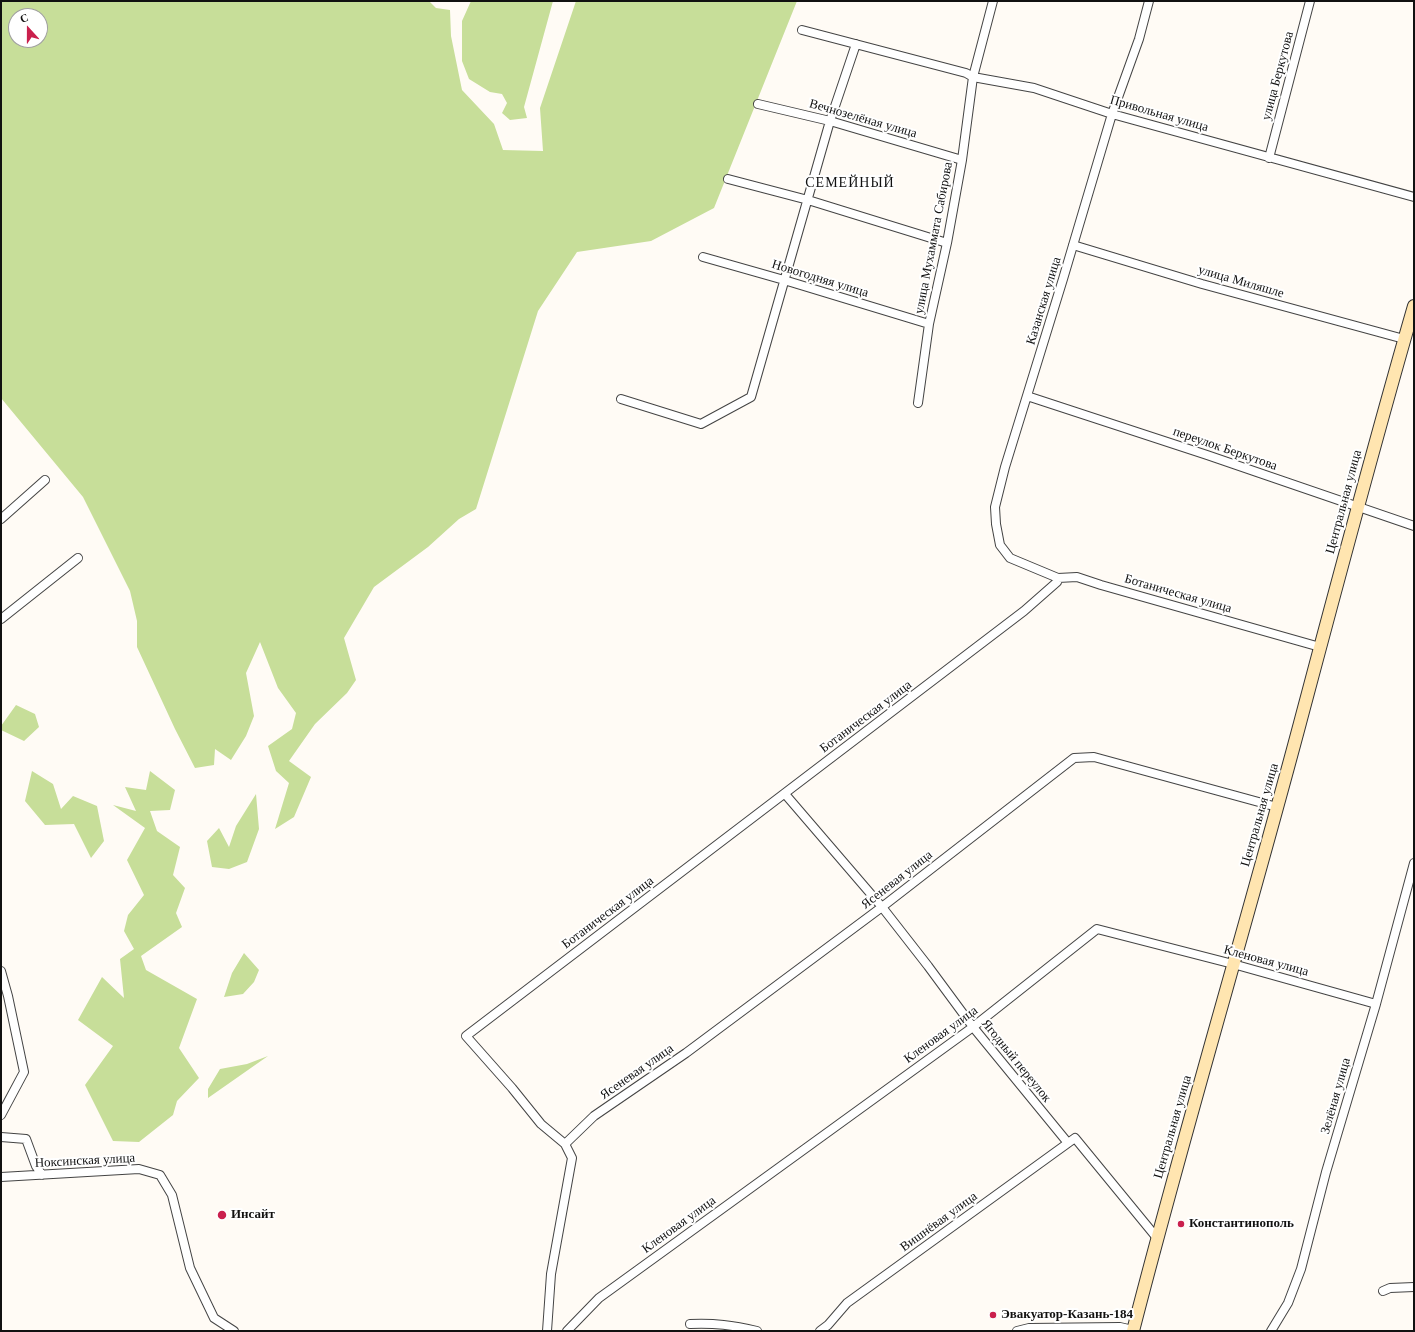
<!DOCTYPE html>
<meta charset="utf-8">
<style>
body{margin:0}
#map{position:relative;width:1415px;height:1332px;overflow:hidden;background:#fffbf5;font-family:Georgia,serif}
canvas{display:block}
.frame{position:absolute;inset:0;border:2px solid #111;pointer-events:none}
.north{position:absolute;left:8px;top:8px;width:40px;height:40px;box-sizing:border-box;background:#fff;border:1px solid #a0a0a0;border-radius:50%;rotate:339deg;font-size:11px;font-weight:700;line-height:16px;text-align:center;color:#111}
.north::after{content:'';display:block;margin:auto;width:14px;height:18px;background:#ca204d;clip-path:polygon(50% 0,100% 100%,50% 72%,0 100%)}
</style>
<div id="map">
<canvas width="1415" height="1332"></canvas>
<div class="frame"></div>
<div class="north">С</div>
</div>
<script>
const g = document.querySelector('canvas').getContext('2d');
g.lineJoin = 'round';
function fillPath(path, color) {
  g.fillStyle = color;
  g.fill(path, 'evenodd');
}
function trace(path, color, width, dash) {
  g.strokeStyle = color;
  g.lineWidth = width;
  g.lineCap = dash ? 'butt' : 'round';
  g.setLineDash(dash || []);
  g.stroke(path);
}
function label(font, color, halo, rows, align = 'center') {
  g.font = font + ' Georgia,serif';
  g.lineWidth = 4;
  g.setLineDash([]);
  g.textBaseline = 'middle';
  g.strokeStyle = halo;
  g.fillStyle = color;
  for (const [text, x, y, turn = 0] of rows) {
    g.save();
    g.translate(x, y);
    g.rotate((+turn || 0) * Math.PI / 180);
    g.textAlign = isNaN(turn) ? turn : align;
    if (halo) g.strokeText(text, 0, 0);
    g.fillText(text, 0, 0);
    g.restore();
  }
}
const forest = new Path2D(`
 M1 1H429L436 8 450 10 451 36 462 90 494 124 503 150 543 151 540 108 576 1H797L714 208 651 241 577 252 538 311 476 509 459 519 428 547 374 587 344 638 356 680 347 693 315 724 289 761 311 777 294 817 275 829 289 783 276 771 268 746 292 729 296 713 278 688 260 642 246 673 254 716 246 736 231 760 215 749 214 765 195 768 175 729 137 647V621L130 591 83 497 1 398ZM16 16H40V40H16Z
 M471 1H553L524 107 527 118 510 120 502 113 507 103 502 94 490 92 469 79 462 61V21Z
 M16 705 35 714 39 727 24 741 1 730V726Z
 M32 771 53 784 61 809 73 796 97 806 104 841 91 858 74 824 45 825 25 801Z
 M150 771 175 790 170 810 150 811 157 831 180 847 173 875 185 888 176 913 182 927 141 956 146 970 197 999 179 1048 199 1078 177 1101 173 1115 139 1142 113 1141 85 1085 113 1046 78 1020 102 977 124 998 120 959 134 949 124 931 128 915 144 895 127 860 145 828 113 805 136 811 125 787 146 790Z
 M256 794 259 829 247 862 229 869 212 867 207 841 219 828 229 847 236 826Z
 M244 953 259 970 254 982 243 994 224 997 232 973Z
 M268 1056 208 1098V1089L220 1069 247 1064Z`);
const street = new Path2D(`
 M993 1 973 77 1034 88 1112 114 1414 197
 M802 30 966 73 973 77 962 160 947 243 929 324 918 403
 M758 104 830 121 962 160
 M1269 158 1310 1
 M728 179 808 200 947 243
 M1073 245 1202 284 1404 339
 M703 257 784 280 929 324
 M1027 396 1207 455 1414 526
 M621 399 701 424 751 397 830 121 856 44
 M1 519 45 480
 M1058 578 1010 558 1000 545 996 524 995 507 1005 467 1063 279 1112 114 1139 39 1149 1
 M1 619 78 558
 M785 794 882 907 928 966 973 1027 1068 1143 1075 1138 1157 1238
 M1 971 8 996 24 1072 1 1115
 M1 1137 26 1139 36 1166 42 1175
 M565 1144 594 1116 686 1053 882 907 1074 758 1094 757 1277 807
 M1 1177 139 1169 160 1175 172 1195 190 1268 214 1318 234 1331
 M1383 1291 1390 1288 1414 1287
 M690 1324C715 1323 732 1325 757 1331
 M547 1331 551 1274 572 1158 565 1144 541 1124 512 1088 466 1036 1024 611 1057 582 1058 578 1077 577 1101 585 1320 647
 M567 1331 599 1298 973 1027 1097 929 1233 964 1376 1004
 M820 1331 828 1325 847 1303 1068 1143
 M1017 1331 1029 1328 1120 1327 1133 1330
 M1271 1331 1288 1303 1301 1269 1326 1172 1376 1004 1414 863`);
const secondary = new Path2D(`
 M1133 1331C1185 1128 1246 926 1300 723 1337 584 1374 444 1414 306`);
const markers = [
 [222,1215,5,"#ca204d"],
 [1181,1224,4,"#ca204d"],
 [993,1315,4,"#ca204d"]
];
const streetNames = [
 ["улица Беркутова",1278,76,-75],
 ["Привольная улица",1159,114,16],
 ["Вечнозелёная улица",863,119,16],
 ["улица Мухаммата Сабирова",934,238,-79],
 ["Новогодняя улица",820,279,17],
 ["улица Миляшле",1241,282,16],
 ["Казанская улица",1044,301,-73],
 ["переулок Беркутова",1225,449,19],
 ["Центральная улица",1344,502,-75],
 ["Ботаническая улица",1178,594,16],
 ["Ботаническая улица",866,717,-37],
 ["Центральная улица",1260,815,-74],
 ["Ясеневая улица",897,880,-38],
 ["Ботаническая улица",608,913,-37],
 ["Кленовая улица",1266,961,15],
 ["Кленовая улица",941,1035,-36],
 ["Ягодный переулок",1016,1061,51],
 ["Ясеневая улица",637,1072,-35],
 ["Зелёная улица",1336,1096,-74],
 ["Центральная улица",1173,1127,-74],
 ["Ноксинская улица",85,1161,-3],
 ["Вишнёвая улица",939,1222,-36],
 ["Кленовая улица",679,1225,-36]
];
const poiNames = [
 ["Инсайт",231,1215],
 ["Константинополь",1189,1224],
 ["Эвакуатор-Казань-184",1001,1315]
];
const neighbourhoodNames = [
 ["СЕМЕЙНЫЙ",850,183]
];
fillPath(forest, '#c7de99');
trace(street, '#444', 10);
trace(secondary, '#333', 14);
trace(street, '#fff', 8);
trace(secondary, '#ffe5b0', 12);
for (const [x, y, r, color] of markers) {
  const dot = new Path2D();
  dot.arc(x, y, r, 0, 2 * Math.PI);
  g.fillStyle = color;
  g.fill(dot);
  trace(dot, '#fff', 1.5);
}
label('13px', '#111', '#fff', streetNames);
label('bold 13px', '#111', '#fff', poiNames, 'left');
g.letterSpacing = '1px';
label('14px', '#111', '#fff', neighbourhoodNames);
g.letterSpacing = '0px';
</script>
